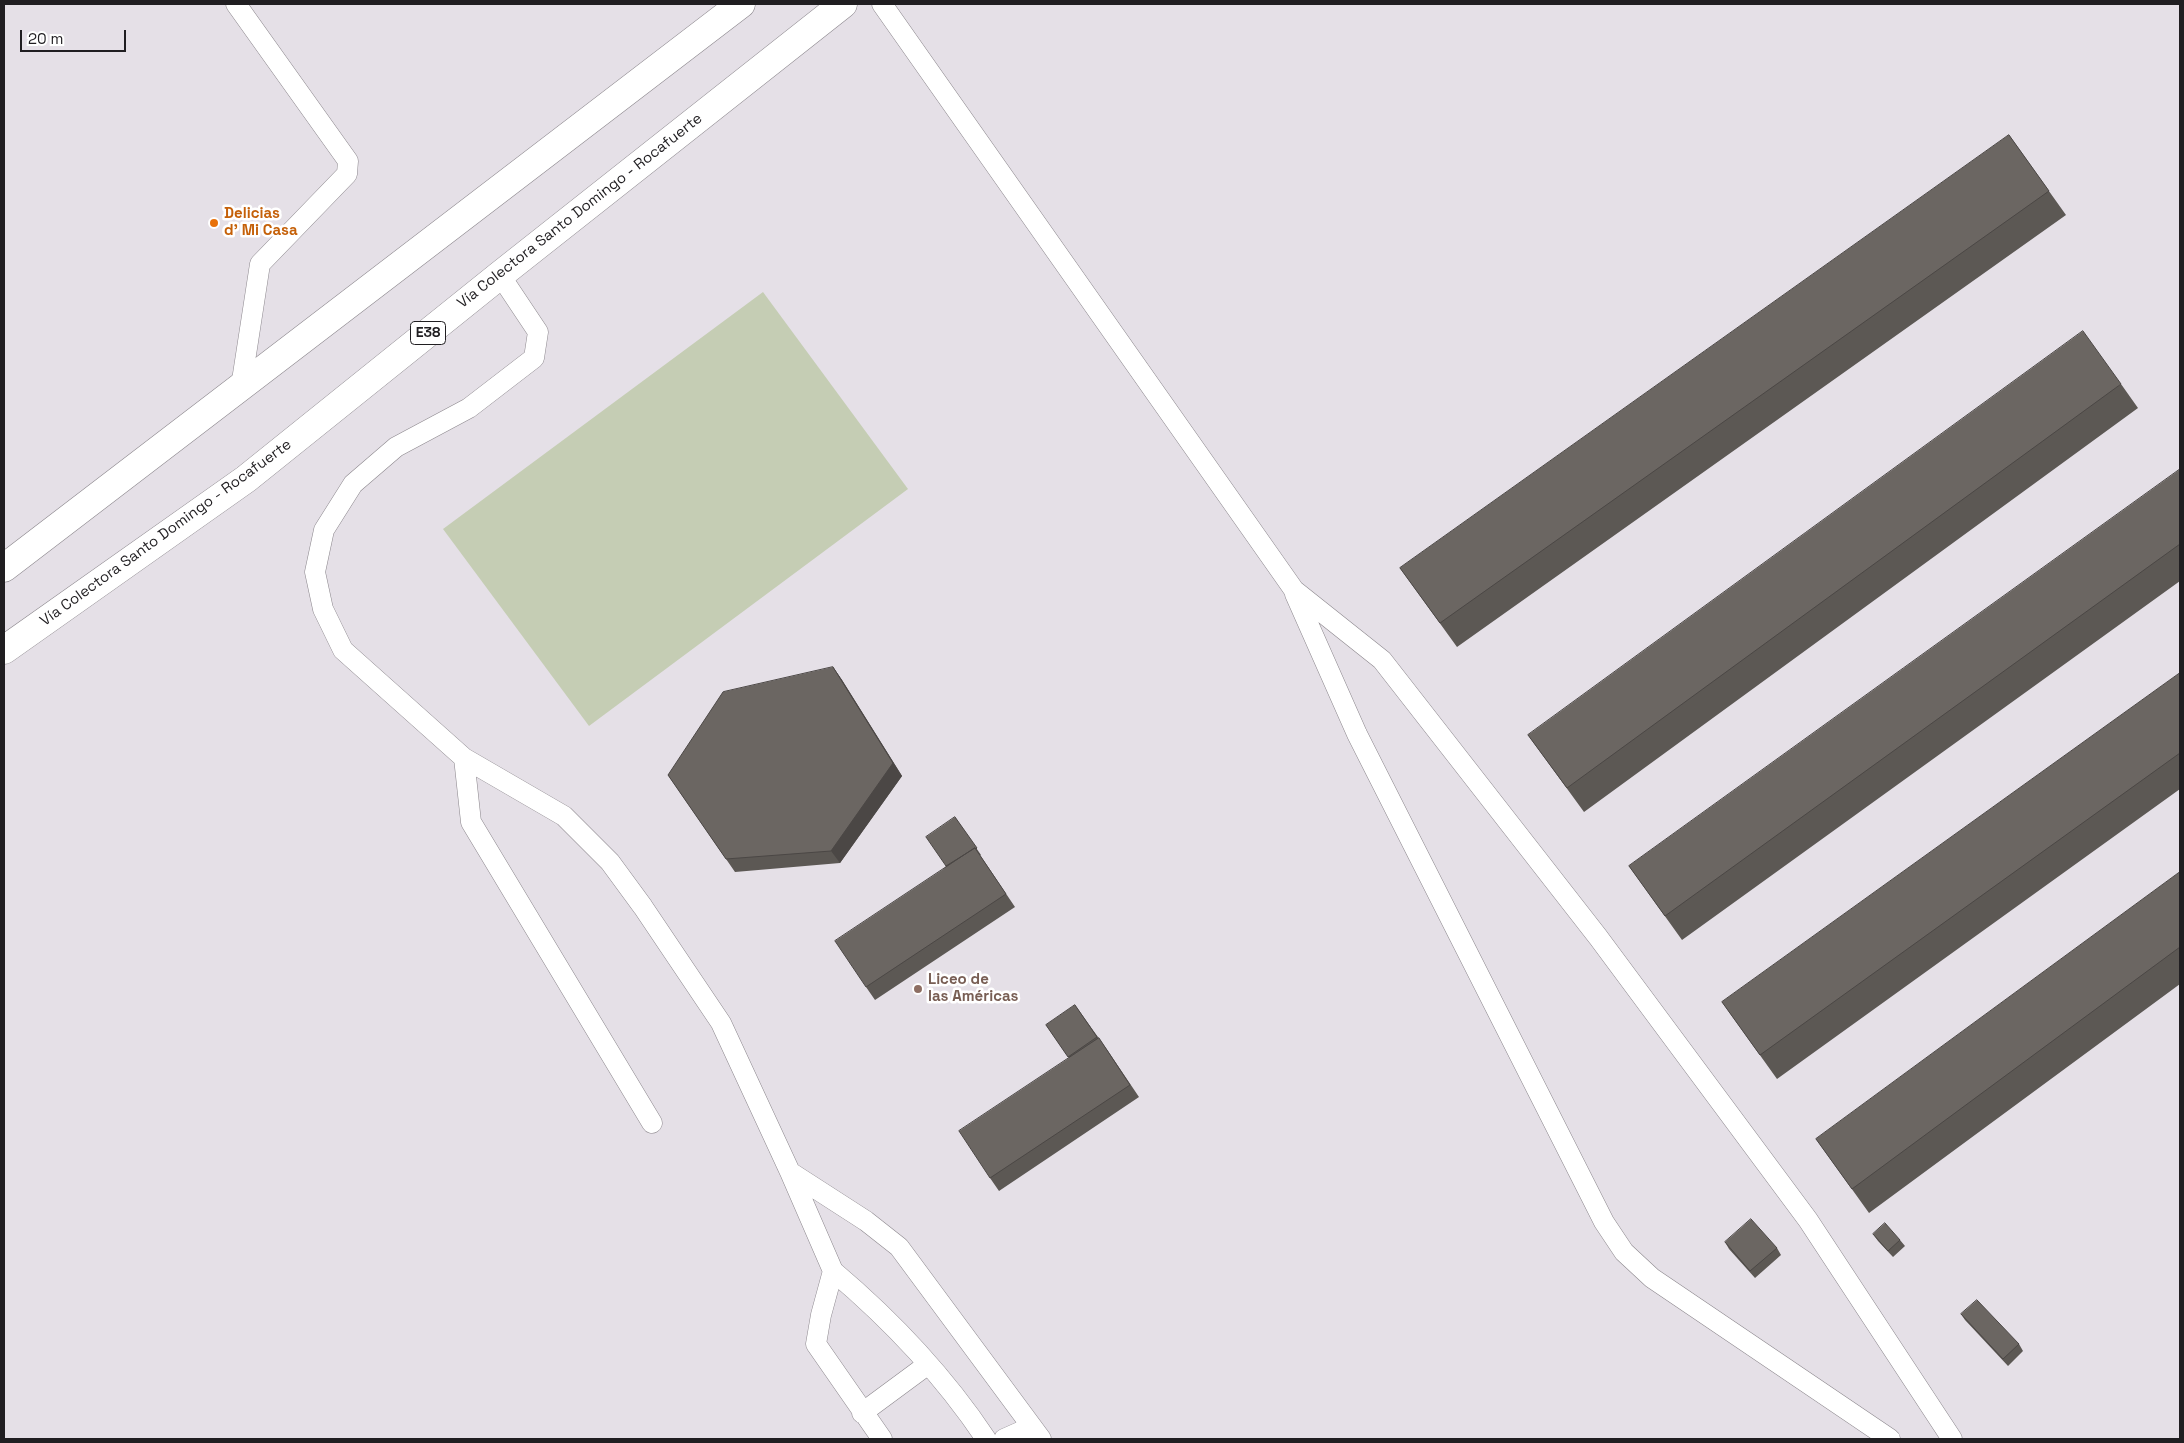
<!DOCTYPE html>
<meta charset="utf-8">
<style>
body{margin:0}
#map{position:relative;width:2184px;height:1443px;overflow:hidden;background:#e5e0e7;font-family:"Space Grotesk",sans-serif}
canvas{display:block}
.frame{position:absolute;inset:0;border:5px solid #201e21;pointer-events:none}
.scale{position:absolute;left:20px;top:30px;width:106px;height:22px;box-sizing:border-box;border:2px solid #201e21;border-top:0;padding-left:6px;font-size:15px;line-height:18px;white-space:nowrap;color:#201e21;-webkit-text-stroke:4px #fff;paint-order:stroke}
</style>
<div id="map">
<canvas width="2184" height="1443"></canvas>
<div class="frame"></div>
<div class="scale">20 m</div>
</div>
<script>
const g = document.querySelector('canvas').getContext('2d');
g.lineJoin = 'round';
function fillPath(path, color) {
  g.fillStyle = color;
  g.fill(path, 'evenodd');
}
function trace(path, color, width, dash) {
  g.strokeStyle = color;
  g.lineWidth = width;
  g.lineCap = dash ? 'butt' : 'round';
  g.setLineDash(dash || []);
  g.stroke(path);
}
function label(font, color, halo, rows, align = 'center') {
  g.font = font + ' "Space Grotesk",sans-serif';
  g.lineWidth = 5;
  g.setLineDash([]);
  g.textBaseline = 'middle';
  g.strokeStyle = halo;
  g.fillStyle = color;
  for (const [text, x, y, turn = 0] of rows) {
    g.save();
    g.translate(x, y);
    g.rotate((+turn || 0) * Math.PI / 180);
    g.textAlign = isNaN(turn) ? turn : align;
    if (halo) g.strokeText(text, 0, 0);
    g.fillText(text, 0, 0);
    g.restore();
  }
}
const green = new Path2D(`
 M763 292 908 489 589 726 443 529Z`);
const lane = new Path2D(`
 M236 4 348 161 347 174 260 264 241 387
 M882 4 1294 590 1382 660 1598 937 1808 1220 1952 1439
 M500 275 538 332 534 358 469 408 396 447 353 484 324 530 315 572 323 609 343 650 464 758 564 816 610 862 643 907 721 1023 790 1172 833 1271 821 1315 816 1344 882 1439
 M1295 594 1357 734 1604 1222 1624 1252 1652 1278 1890 1439
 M464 758 471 822 652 1123
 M790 1172 866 1221 899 1247 1041 1439
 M833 1271C891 1320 944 1376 986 1439
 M862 1413 927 1365
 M1004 1439 1031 1427`);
const highway = new Path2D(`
 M4 568 741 4
 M4 650 246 479 500 275 843 4`);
const wall = new Path2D(`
 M2009 135 2066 215 1457 647 1400 568Z
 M2121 384 2138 408 1584 812 1528 735Z
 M2180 472V581L1682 940 1629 866Z
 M833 667 842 680 902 776 840 863 735 872 668 775Z
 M2180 673V789L1777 1079 1722 1002Z
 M955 817 981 855H980L1015 907 875 1000 866 987 946 866Z
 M2180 872V984L1869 1213 1816 1139Z
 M1075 1005 1108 1051 1139 1097 999 1191 990 1178 1069 1058 1046 1025Z
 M1873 1234 1900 1240 1905 1246 1893 1257 1878 1241Z
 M1725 1242 1777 1248 1781 1255 1755 1278 1729 1249Z
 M1961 1314 2019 1344 2023 1351 2008 1366 1965 1320Z`);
const shadedWall = new Path2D(`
 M833 667 842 680 902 776 840 863 831 851Z`);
const building = new Path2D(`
 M2009 135 2049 191 1440 623 1400 568Z
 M2083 331 2121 384 1567 788 1528 735Z
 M2179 470 2180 472V544L1665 916 1629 866Z
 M833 667 893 763 831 851 726 859 668 775 723 692Z
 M2180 673V753L1760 1055 1722 1002Z
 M955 817 977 848 976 849 975 848 946 866 926 837Z
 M975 848 1006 894 866 987 835 941Z
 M2180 872V947L1852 1189 1816 1139Z
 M1075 1005 1097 1037 1068 1057 1046 1025Z
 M1099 1038 1130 1085 990 1178 959 1131Z
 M1751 1219 1777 1248 1750 1271 1725 1242Z
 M1885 1223 1900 1240 1888 1251 1873 1234Z
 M1977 1300 2019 1344 2003 1359 1961 1314Z`);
const markers = [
 [214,223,5,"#e8710a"],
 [918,989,5,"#8d6e63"]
];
const shields = [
 [428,333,35]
];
const shieldNames = [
 ["E38",428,333]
];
const streetNames = [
 ["Vía Colectora Santo Domingo - Rocafuerte",580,211,-38],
 ["Vía Colectora Santo Domingo - Rocafuerte",166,533,-36]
];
const foodNames = [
 ["Delicias",224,214],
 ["d’ Mi Casa",224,231]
];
const educationNames = [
 ["Liceo de",928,980],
 ["las Américas",928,997]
];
fillPath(green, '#c5cdb4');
trace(lane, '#8b868c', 21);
trace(highway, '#8b868c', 29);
trace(lane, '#fff', 20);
trace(highway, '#fff', 28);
fillPath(wall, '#5c5854');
fillPath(shadedWall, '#4b4745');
fillPath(building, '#6b6662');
trace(building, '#4b4745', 1);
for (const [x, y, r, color] of markers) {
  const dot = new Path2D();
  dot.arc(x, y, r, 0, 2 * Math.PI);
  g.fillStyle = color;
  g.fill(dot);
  trace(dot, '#fff', 2);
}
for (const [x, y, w] of shields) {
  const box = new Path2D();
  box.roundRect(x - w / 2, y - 11.5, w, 23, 4);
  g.fillStyle = '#fff';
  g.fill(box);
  trace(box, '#201e21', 1);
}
label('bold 14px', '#201e21', null, shieldNames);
label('15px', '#201e21', '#fff', streetNames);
label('bold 15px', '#c56008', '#fff', foodNames, 'left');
label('bold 15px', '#785e54', '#fff', educationNames, 'left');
</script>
